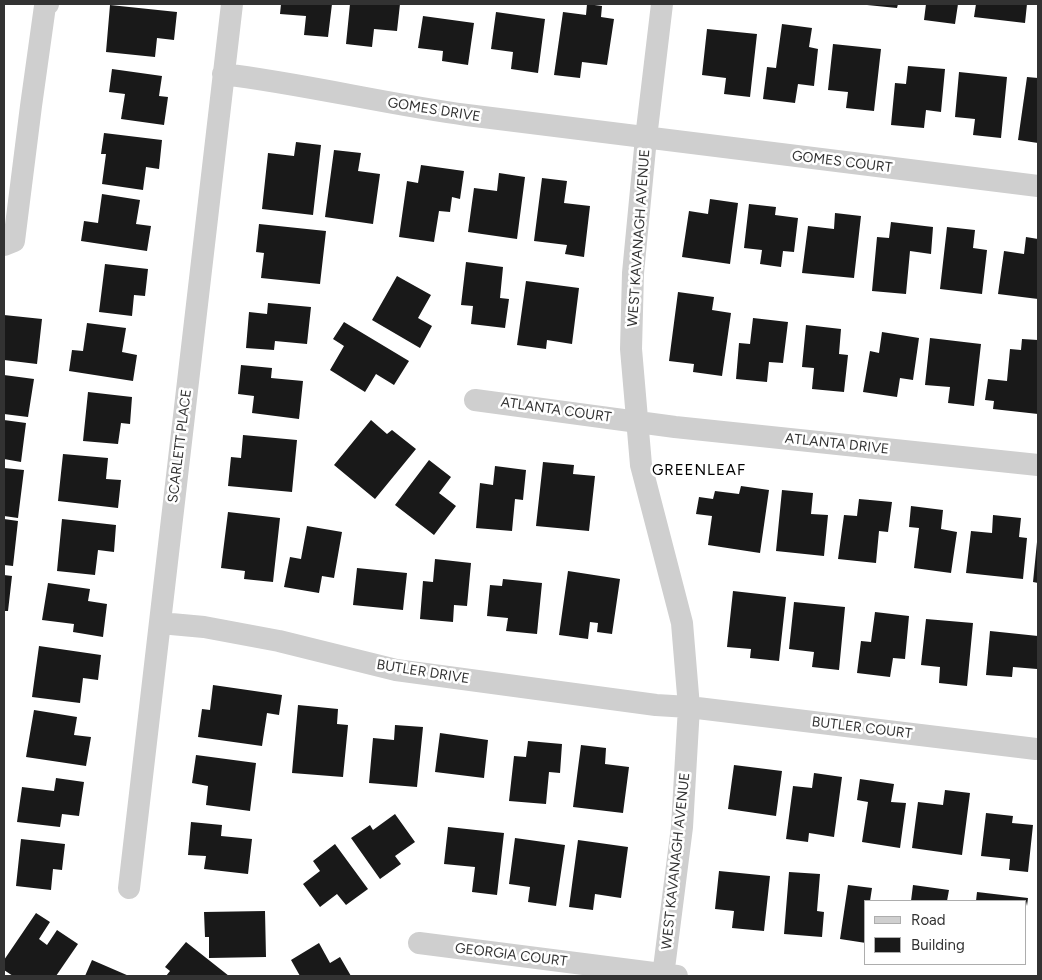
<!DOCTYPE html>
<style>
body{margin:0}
#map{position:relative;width:1042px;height:980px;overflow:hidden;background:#fff;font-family:Figtree,sans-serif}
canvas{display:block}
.frame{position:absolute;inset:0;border:5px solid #323232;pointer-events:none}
.legend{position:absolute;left:864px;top:900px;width:162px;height:65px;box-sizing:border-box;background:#fff;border:1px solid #adadad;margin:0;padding:6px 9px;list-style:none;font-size:15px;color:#323232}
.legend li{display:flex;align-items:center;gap:10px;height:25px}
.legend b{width:25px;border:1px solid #adadad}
</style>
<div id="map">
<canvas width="1042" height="980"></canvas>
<div class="frame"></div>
<ul class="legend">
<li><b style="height:6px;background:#cfcfcf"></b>Road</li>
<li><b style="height:14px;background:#191919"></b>Building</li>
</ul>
</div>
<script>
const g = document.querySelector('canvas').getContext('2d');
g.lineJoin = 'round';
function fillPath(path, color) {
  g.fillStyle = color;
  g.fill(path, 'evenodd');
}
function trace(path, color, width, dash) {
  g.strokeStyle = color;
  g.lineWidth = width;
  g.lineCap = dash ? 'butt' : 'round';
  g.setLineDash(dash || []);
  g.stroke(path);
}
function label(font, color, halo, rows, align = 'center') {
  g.font = font + ' Figtree,sans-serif';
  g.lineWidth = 5;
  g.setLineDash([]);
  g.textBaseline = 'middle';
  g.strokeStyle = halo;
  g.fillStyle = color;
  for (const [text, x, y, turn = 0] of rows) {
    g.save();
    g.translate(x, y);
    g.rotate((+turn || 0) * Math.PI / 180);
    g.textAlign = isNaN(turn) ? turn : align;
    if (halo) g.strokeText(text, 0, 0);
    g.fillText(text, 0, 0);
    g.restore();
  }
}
const building = new Path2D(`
 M281 4H332L328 37 304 35 306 16 280 14Z
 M350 4H400L397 31 374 29 372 47 346 44Z
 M587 4 602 6 601 17 614 19 607 65 582 62 580 78 554 75 563 12 586 15Z
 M867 4H898L897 8 867 5Z
 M926 4H958L955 24 924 20Z
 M976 4H1027L1025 23 974 17Z
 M110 5 177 12 174 40 157 38 155 57 106 52Z
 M496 12 545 19 538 73 511 69 513 52 491 49Z
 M423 16 474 23 468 65 442 61 443 51 418 48Z
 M782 24 812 28 809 47 818 49 814 86 798 84 795 103 763 99 767 67 776 68Z
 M707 29 757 34 750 97 724 94 726 78 702 75Z
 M833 44 881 49 874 111 846 108 848 92 828 90Z
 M908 66 945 69 941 112 926 110 924 128 891 125 895 83 906 84Z
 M112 69 162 76 159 96 168 97 164 125 121 119 125 94 109 92Z
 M959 72 1007 77 1001 138 973 135 975 119 955 117Z
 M1027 77 1038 78V143L1018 140Z
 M104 133 162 140 159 169 146 167 143 190 102 184 106 154H101Z
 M296 142 321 145 313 215 262 209 268 153 294 156Z
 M334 150 361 153 358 171 380 174 373 224 325 217Z
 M421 165 464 171 460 199 452 197 450 212 439 211 434 242 399 237 407 181 418 183Z
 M499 173 525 177 517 239 468 232 474 188 497 191Z
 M542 178 567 181 564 203 590 206 584 257 565 254 567 245 534 241Z
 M102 194 140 200 136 224 151 226 147 251 81 241 84 221 98 223Z
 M710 199 738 203 730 264 682 257 689 211 708 214Z
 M749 204 776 207 775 215 798 218 794 252 783 251 781 267 760 264 762 250 744 248Z
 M835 213 861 216 854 278 802 273 808 226 834 229Z
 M891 222 933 227 931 254 910 251 906 294 872 291 877 237 889 238Z
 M259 224 326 231 320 284 261 278 264 253 256 252Z
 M947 227 975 230 973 248 987 250 982 294 940 289Z
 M1026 237 1038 239V299L998 294 1004 251 1024 254Z
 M466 262 503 267 500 298 509 299 505 328 471 324 473 306 461 305Z
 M105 264 148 269 145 296 134 295 132 316 99 312Z
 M397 276 431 295 418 318 432 326 420 348 372 320Z
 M526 281 579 288 572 344 547 340 546 349 517 345Z
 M678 292 714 297 712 310 731 313 722 376 693 372 694 364 669 361Z
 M268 303 311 307 307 344 275 341 274 350 246 348 249 312 267 314Z
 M4 315 42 319 37 364 4 360Z
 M753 318 788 322 783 363 769 362 767 382 736 379 739 343 750 344Z
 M344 322 409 361 394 385 376 374 365 392 330 370 344 346 333 339Z
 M87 323 126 328 122 352 137 355 133 381 69 371 72 350 83 351Z
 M806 325 841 329 839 354 848 355 844 392 812 389 814 368 802 367Z
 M882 332 919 338 913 380 900 378 897 397 863 392 870 351 879 353Z
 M930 338 981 344 974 406 948 403 950 387 925 385Z
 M1022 339 1038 340V414L993 409 994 401 985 400 988 379 1007 381 1010 349 1021 350Z
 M241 365 272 368 271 378 303 381 299 419 252 413 254 396 238 394Z
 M4 375 34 379 28 417 4 414Z
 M88 392 132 397 130 424 121 423 118 444 83 441Z
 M4 420 26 423 21 462 4 459Z
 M371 420 387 434 392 430 416 449 375 499 334 465Z
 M243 435 297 440 292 492 228 486 231 457 241 458Z
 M63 454 108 458 106 479 121 480 118 508 58 501Z
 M429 460 451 477 439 493 456 506 434 535 395 505Z
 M543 462 574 465 573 474 595 476 589 531 536 526Z
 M495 466 526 470 523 500 515 499 512 531 476 528 480 483 493 485Z
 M4 468 24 470 18 518 4 516Z
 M741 486 769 490 760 553 708 545 712 516 696 514 699 497 713 499 715 491 739 494Z
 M782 490 813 493 811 514 828 515 824 556 776 551Z
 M859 499 892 502 888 532 879 531 876 563 838 559 844 515 857 516Z
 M911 506 943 510 941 529 957 532 951 573 914 568 919 528 909 527Z
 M228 512 280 518 273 582 244 579 245 571 221 568Z
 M993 515 1021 518 1019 537 1027 538 1023 579 966 573 971 531 992 533Z
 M4 519 18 521 13 566 4 565Z
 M62 519 116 525 114 552 98 550 95 575 57 571Z
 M307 526 342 532 334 578 322 576 319 593 284 587 290 557 301 559Z
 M1037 542H1038V583L1033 582Z
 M435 559 471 563 467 606 454 605 453 622 420 619 423 581 433 582Z
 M357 568 407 573 403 610 353 605Z
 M568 571 620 579 612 634 597 632 598 623 590 622 588 639 559 635Z
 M4 575 12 576 8 611H4Z
 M503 579 542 583 537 634 506 631 508 618 487 616 490 585 502 586Z
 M48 583 90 589 88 601 107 604 103 637 73 632 74 624 42 620Z
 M733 591 786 597 779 661 750 658 751 649 727 647Z
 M794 602 845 607 839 670 812 667 814 652 789 649Z
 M875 612 909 616 905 659 893 658 890 677 857 673 861 641 871 642Z
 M926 619 973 623 967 686 939 683 940 667 921 665Z
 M990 631 1038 636 1037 669 1013 667 1012 677 986 675Z
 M39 646 101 655 98 680 83 678 80 703 32 697Z
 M213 685 282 695 279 715 267 713 262 746 198 737 202 709 210 710Z
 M298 705 338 709 337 724 348 725 343 777 292 773Z
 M34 710 77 717 74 735 91 737 86 766 26 757Z
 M395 725 423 727 417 787 369 783 373 738 394 740Z
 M440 733 488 740 484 778 435 772Z
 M528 741 562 744 560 773 549 772 546 804 509 801 514 756 526 757Z
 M581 745 606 748 605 764 629 767 623 813 573 807Z
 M196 755 256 763 250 811 206 805 208 786 192 783Z
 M734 765 782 771 776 816 728 809Z
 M814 773 842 777 834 837 809 833 808 842 786 839 793 786 812 788Z
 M56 778 84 782 79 816 62 814 60 827 17 822 22 787 54 791Z
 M860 779 894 784 891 802 906 803 900 848 862 842 868 802 857 800Z
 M945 790 970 793 962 855 912 848 918 802 943 805Z
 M986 813 1013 816 1012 823 1033 825 1028 872 1009 870 1010 859 981 856Z
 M395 814 415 842 395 856 401 864 380 879 351 838 370 825 373 830Z
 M191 822 222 825 221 836 252 839 248 874 204 869 206 856 188 855Z
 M448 827 504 833 497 895 472 892 475 867 444 864Z
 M515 838 565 845 556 906 528 902 530 887 509 884Z
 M21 839 65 844 62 870 53 869 51 890 16 886Z
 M578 840 628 847 621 898 595 894 593 910 569 907Z
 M335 844 368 889 346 905 337 894 320 907 303 884 320 871 313 861Z
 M719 871 770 876 764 931 732 928 734 911 715 909Z
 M789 872 820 874 817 911 824 912 822 937 784 934Z
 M848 885 872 888 870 901H866V943L840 939Z
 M913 885 949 890 947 901H911Z
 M977 892 1028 898 1027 906 1026 901H976Z
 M265 911 266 957 209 958V937H205L204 912Z
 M36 913 50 922 39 939 47 945 57 930 78 944 56 976H13L4 970V960Z
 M186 942 229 976H166L170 971 165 967Z
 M319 943 330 963 340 957 351 976H300L291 960Z
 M92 960 129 976H85Z`);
const minor = new Path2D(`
 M662 4 646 138 633 273 631 349 641 465 682 623 689 707 682 827 663 976
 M223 74C305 84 385 104 467 115L1038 186
 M4 245 14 241 31 106 45 6 48 4
 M475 400 675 427 1038 465
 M160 623 204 627 279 641 396 670 656 705 689 707 1036 749
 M129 888 232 4
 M419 943 677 976`);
const streetNames = [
 ["GOMES DRIVE",434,110,9],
 ["GOMES COURT",842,162,7],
 ["WEST KAVANAGH AVENUE",639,238,-86],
 ["ATLANTA COURT",556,410,8],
 ["ATLANTA DRIVE",837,444,6],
 ["SCARLETT PLACE",180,446,-83],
 ["BUTLER DRIVE",423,672,9],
 ["BUTLER COURT",862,728,7],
 ["WEST KAVANAGH AVENUE",676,861,-84],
 ["GEORGIA COURT",511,955,7]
];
const neighbourhoodNames = [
 ["GREENLEAF",699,471]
];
fillPath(building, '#191919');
trace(minor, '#cfcfcf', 22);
label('14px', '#323232', '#fff', streetNames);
g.letterSpacing = '1px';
label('15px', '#000', '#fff', neighbourhoodNames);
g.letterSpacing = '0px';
</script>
